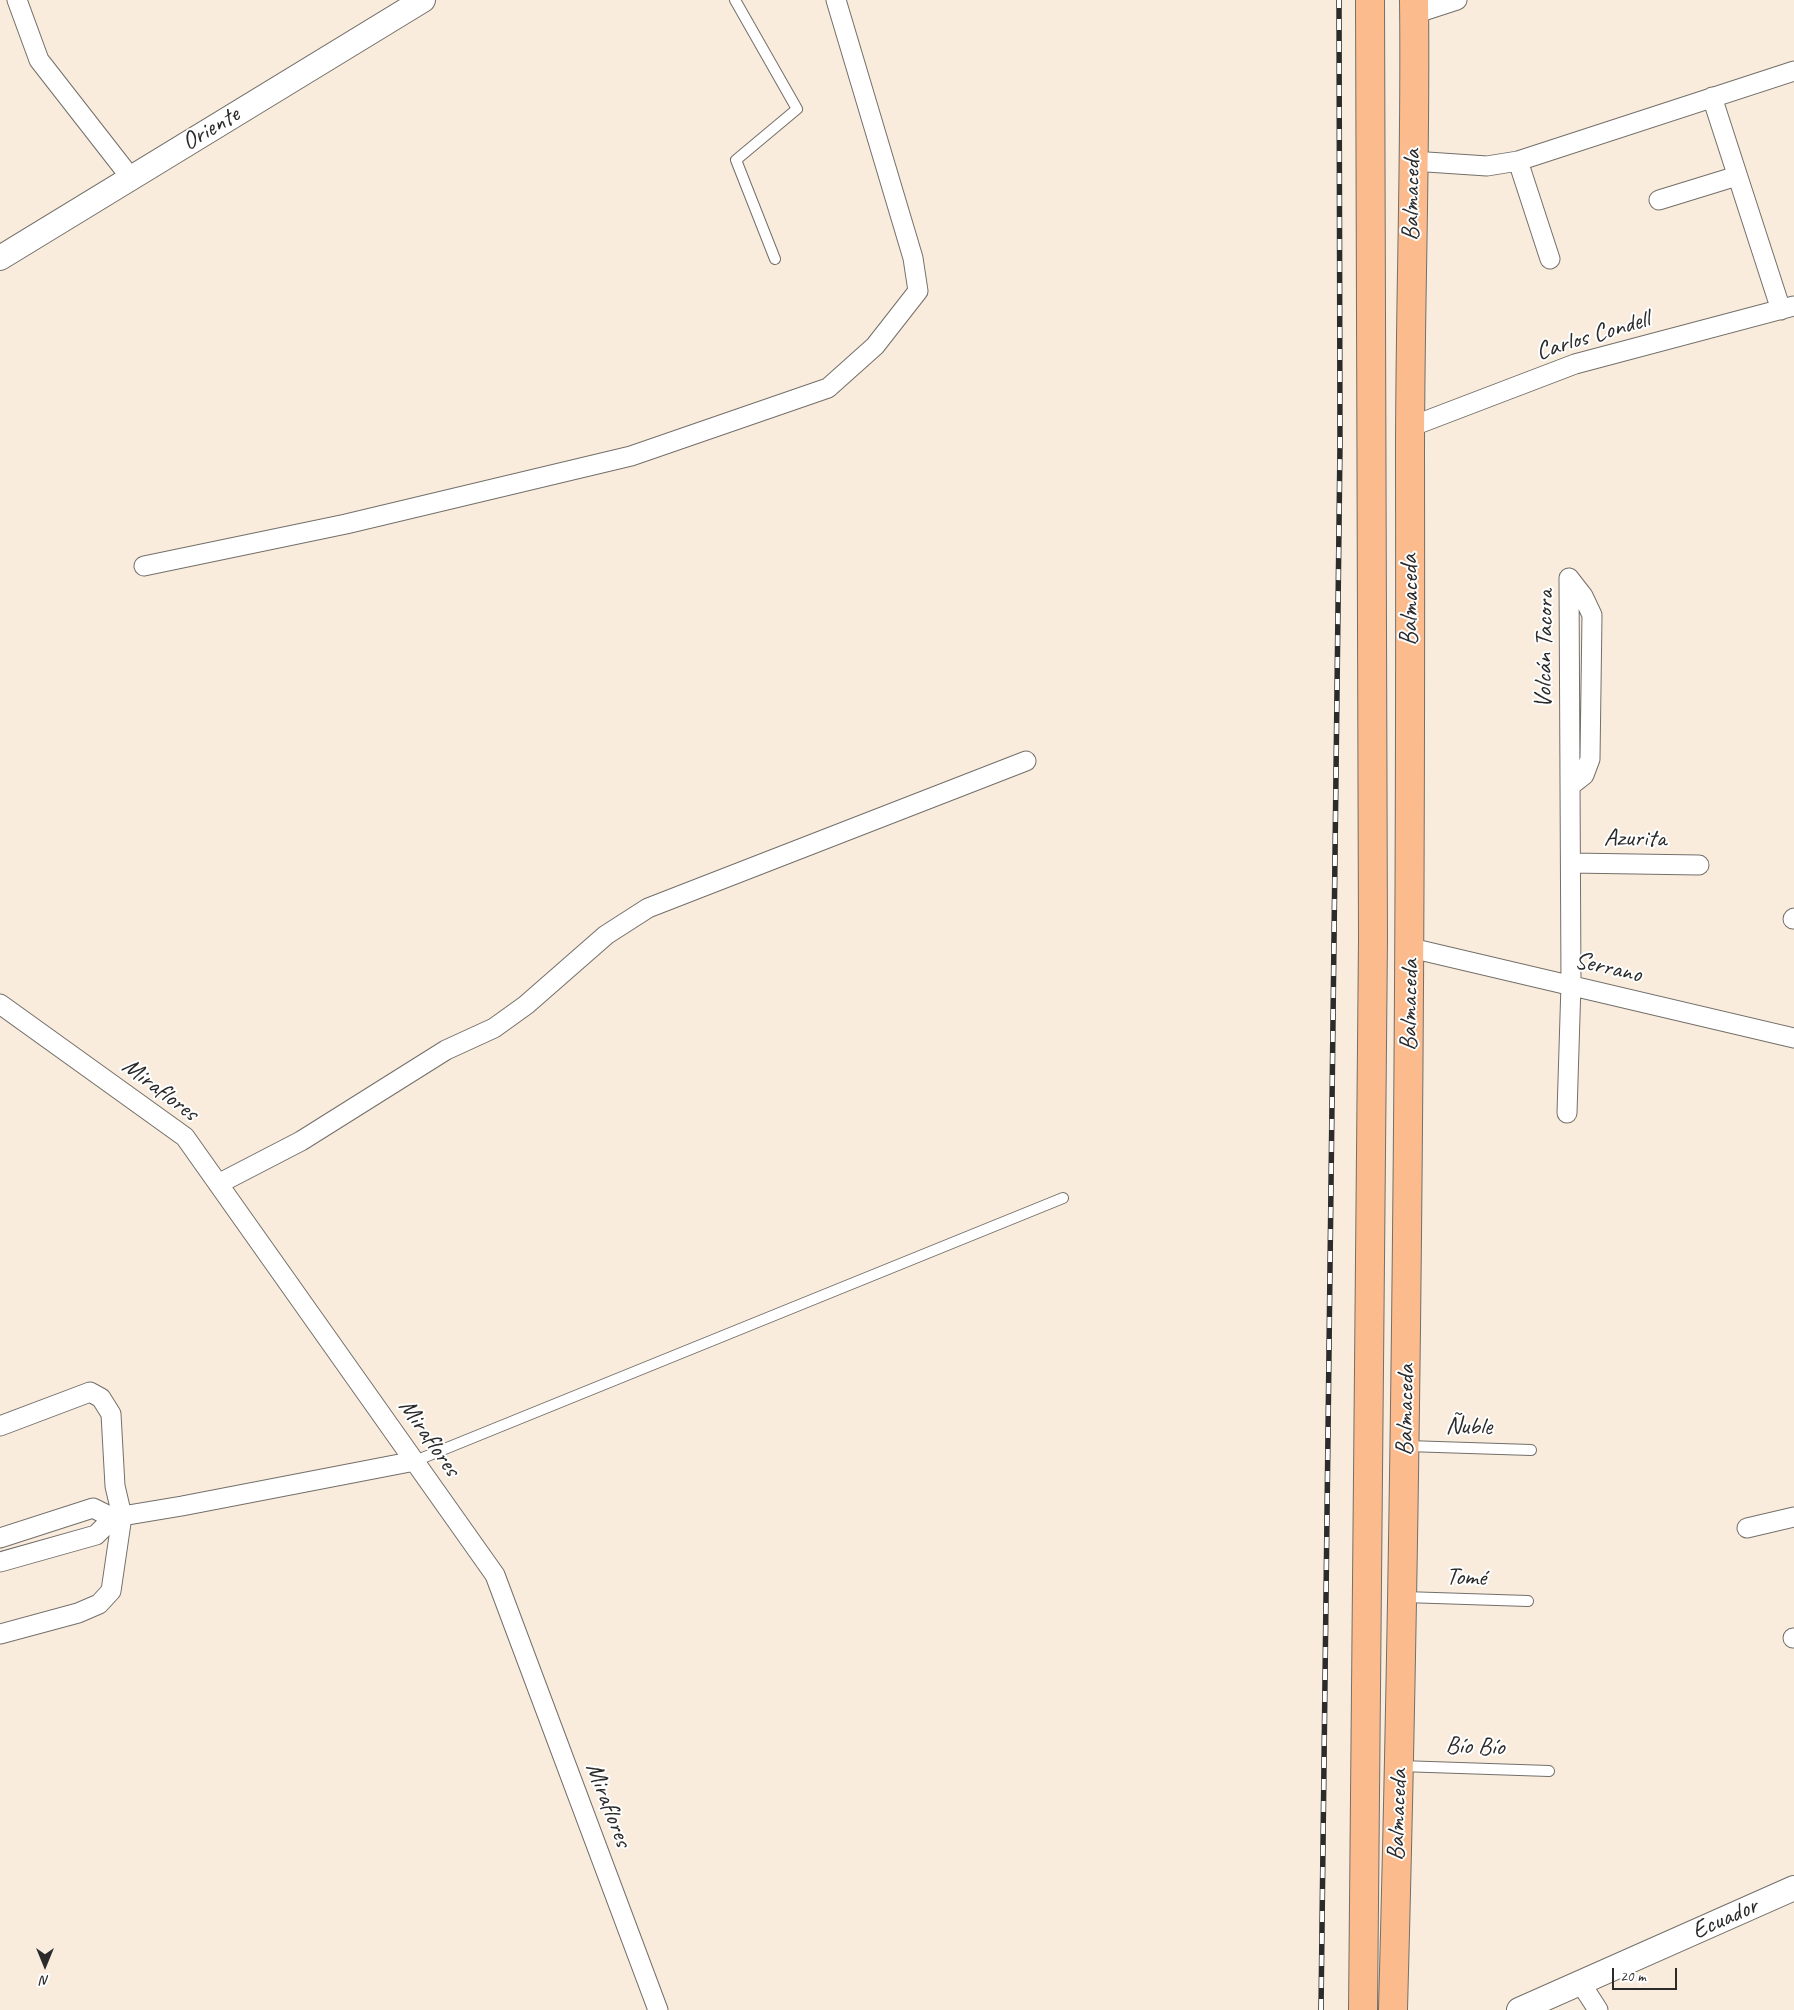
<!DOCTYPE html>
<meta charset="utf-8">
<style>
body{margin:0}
#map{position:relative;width:1794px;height:2010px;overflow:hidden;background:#f9ecdd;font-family:Caveat,sans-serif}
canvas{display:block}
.north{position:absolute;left:20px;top:1940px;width:50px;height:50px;-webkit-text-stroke:4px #fff;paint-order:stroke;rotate:180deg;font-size:14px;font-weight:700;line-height:20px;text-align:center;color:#2b2b2b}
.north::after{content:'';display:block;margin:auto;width:18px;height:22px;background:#2b2b2b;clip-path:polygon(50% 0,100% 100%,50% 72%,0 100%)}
.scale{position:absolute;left:1612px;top:1968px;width:65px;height:22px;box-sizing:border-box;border:2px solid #2b2b2b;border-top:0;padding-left:6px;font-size:15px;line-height:18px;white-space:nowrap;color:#2b2b2b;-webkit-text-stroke:4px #fff;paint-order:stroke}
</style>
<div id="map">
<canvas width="1794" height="2010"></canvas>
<div class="north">N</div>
<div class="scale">20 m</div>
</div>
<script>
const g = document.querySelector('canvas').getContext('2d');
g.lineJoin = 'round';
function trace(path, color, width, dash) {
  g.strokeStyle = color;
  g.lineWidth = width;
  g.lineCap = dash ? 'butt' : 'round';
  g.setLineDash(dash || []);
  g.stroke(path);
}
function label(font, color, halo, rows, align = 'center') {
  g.font = font + ' Caveat,sans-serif';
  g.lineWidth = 4;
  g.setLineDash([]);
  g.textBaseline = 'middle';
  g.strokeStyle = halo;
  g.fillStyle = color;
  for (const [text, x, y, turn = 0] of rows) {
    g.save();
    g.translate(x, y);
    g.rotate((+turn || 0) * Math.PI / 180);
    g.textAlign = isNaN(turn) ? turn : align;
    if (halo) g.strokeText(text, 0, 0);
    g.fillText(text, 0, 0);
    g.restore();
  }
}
const service = new Path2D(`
 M735 0 797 109 736 160 775 259
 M1407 1446 1531 1450
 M415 1461 1063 1198
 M1404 1597 1528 1601
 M1400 1766 1549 1771`);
const minor = new Path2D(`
 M17 0 39 60 131 178
 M1414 14 1457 0
 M1712 97 1781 310
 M1412 161 1487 166 1518 161
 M1659 200 1737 176
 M1550 259 1518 161 1794 71
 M1410 427 1575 364 1794 306
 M144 566 346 524 631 456 828 388 875 346 918 291 913 258 836 0
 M1569 578 1583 596 1592 615 1590 759 1584 775 1570 786
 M1571 863 1699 865
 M1793 919 1794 918
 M1411 948 1794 1038
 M0 1004 185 1137 495 1575 658 2010
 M1567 1113 1571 984 1569 578
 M218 1184 301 1141 446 1050 494 1028 526 1005 606 935 648 908 1026 761
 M0 1426 90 1392 101 1398 111 1414 115 1486 122 1516 111 1591 99 1604 78 1613 0 1634
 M1747 1528 1794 1517
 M0 1538 93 1508 113 1518
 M0 1562 96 1535 113 1518 122 1516 182 1506 415 1461
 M1793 1638H1794
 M1580 1982 1598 2010`);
const tertiary = new Path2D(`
 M0 258 423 0
 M1519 2010 1794 1888`);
const primary = new Path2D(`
 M1363 2010 1373 938 1370 0
 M1393 2010C1407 1492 1411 973 1410 455 1410 303 1416 151 1414 0`);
const rail = new Path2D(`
 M1321 2010 1340 444 1339 0`);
const streetNames = [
 ["Oriente",211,129,-31],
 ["Balmaceda",1412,195,-89],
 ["Carlos Condell",1593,336,-17],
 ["Balmaceda",1410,600,-90],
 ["Volcán Tacora",1545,649,-89],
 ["Azurita",1635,839,1],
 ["Serrano",1608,968,13],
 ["Balmaceda",1410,1005,-89],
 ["Miraflores",160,1090,37],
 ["Balmaceda",1406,1410,-89],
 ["Ñuble",1469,1427,2],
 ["Miraflores",429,1438,55],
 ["Tomé",1466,1578,2],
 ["Bío Bío",1475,1747,2],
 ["Miraflores",608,1805,69],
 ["Balmaceda",1398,1815,-88],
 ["Ecuador",1725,1919,-24]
];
trace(service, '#736f69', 12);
trace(minor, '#736f69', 21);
trace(tertiary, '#736f69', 26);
trace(primary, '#736f69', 30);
trace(service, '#fff', 10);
trace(minor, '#fff', 19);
trace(tertiary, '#fff', 24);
trace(primary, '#fbbb8c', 28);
trace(rail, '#2b2b2b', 5.5);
trace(rail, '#fff', 4, [11]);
label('25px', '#2b2b2b', '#fff', streetNames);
</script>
